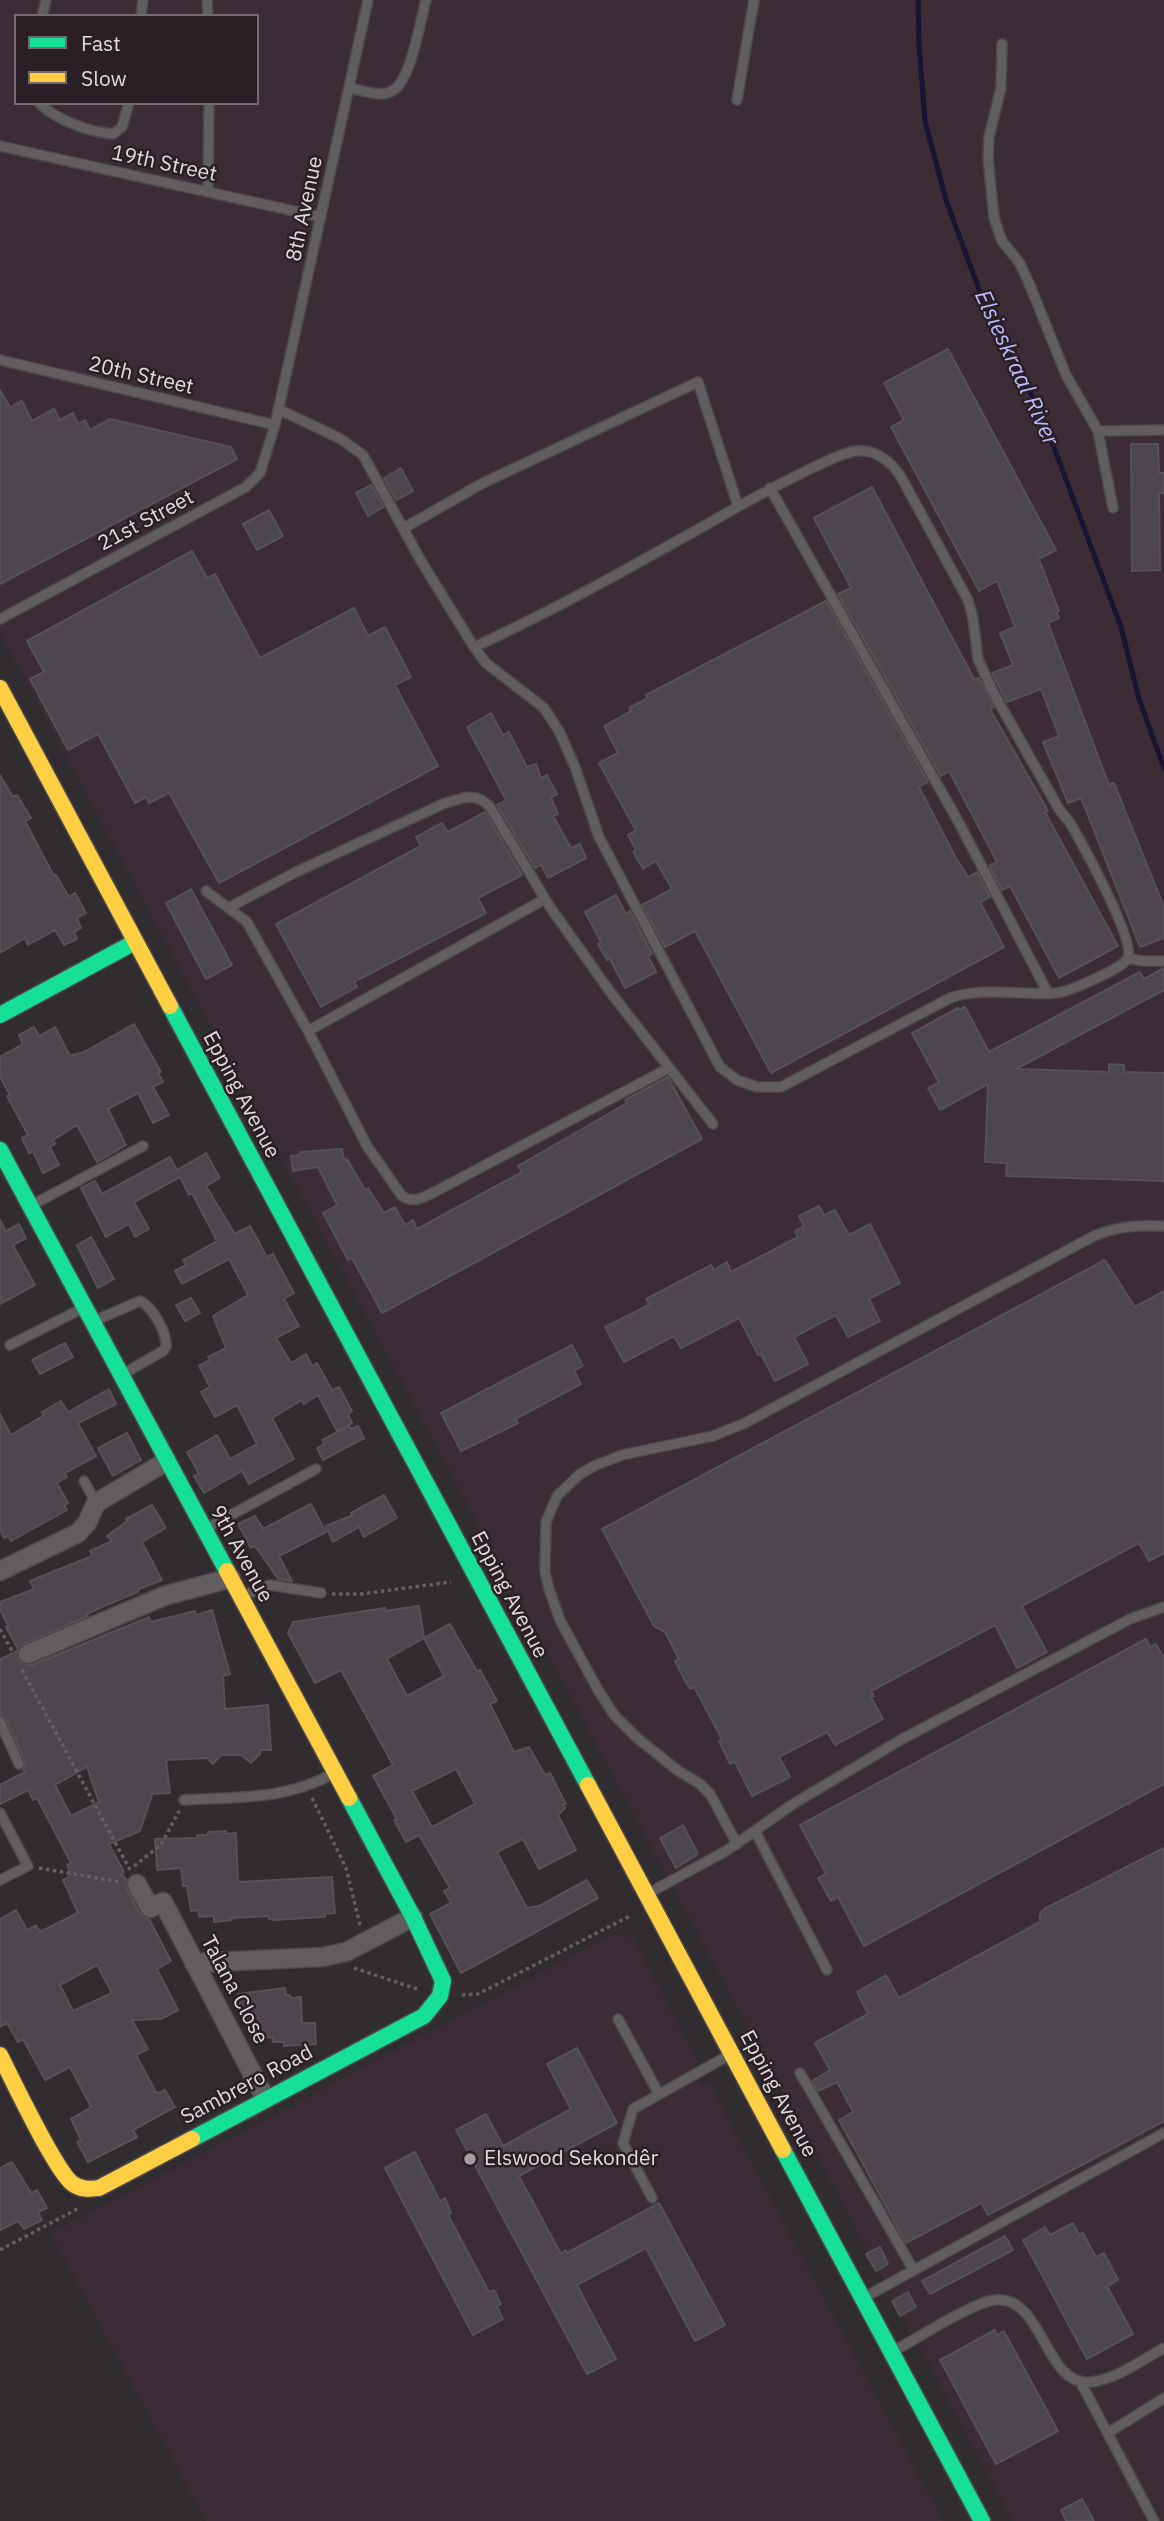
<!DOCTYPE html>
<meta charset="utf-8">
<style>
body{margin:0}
#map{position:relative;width:1164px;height:2521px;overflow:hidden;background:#312c2f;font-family:"IBM Plex Sans",sans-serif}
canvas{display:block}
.legend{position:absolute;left:14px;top:14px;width:245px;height:91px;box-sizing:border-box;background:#2a1f25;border:2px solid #746a6f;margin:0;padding:9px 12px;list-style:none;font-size:21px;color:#e2dade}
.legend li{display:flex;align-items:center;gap:14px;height:35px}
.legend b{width:35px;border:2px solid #746a6f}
</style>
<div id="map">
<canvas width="1164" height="2521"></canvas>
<ul class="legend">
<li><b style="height:9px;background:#16e098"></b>Fast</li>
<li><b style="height:9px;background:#ffcf43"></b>Slow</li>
</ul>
</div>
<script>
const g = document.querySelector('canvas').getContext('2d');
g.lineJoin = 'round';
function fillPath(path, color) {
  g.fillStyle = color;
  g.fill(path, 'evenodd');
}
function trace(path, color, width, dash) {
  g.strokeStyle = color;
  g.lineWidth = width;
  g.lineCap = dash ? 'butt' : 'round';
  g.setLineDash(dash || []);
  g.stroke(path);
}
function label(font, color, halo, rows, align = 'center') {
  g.font = font + ' "IBM Plex Sans",sans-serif';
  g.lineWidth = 5;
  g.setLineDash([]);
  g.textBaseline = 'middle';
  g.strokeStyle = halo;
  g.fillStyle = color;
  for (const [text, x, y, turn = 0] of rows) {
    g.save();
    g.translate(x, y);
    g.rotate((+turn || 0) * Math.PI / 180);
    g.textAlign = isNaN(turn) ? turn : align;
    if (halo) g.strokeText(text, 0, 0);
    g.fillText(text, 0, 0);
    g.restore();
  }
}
const built = new Path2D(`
 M0 0H1164V2521H1013L0 633ZM16 16H257V103H16Z
 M611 1935 633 1937 697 2061 693 2069 701 2084 709 2083 943 2521H206L51 2234Z`);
const stream = new Path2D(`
 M918 0 919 45 925 121 946 200 987 311 1004 346 1040 410 1121 627 1139 699 1164 768`);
const building = new Path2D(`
 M948 349 1056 550 1039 559 1059 611 1056 612 1059 618 1048 623 1109 785 1114 783 1164 907V938L1140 947 1081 798 1068 803 1043 742 1059 736 1041 689 1007 702 992 673 1013 665 1000 633 1015 627 997 581 979 591 891 427 904 420 884 383Z
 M0 390 10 407 22 401 32 421 54 409 60 420 73 413 78 424 85 420 90 430 110 419 231 447 237 459 0 584Z
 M1131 444H1158L1159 473H1164V493H1159L1160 570 1132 571Z
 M401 468 413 491 396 500 384 478Z
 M371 485 384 507 368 516 356 493Z
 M872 487 974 679 979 678 994 707 990 709 1048 811 1045 812 1118 946 1059 978 1010 886 1002 890 989 866 997 862 949 771 941 776 838 594 851 588 814 518Z
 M269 510 283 536 257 550 243 524Z
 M192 551 207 578 215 574 260 658 354 608 368 636 385 627 411 677 395 685 438 766 219 883 169 793 149 803 146 797 135 803 98 734 68 750 30 679 44 672 27 641Z
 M826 601 928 782 919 787 955 856 968 877 977 872 990 897 980 902 1004 947 771 1073 695 931 665 947 642 905 672 889 656 861 643 869 633 852 636 850 628 835 636 831 599 763 618 753 604 726 631 711 629 708 648 698 646 695Z
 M491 713 503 735 509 732 527 767 536 764 541 778 547 775 557 794 551 798 558 814 553 816 571 848 580 844 586 858 548 878 541 865 535 868 497 805 506 800 467 727Z
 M0 775 13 797 17 795 31 818 25 821 54 876 56 875 69 897 75 893 86 913 77 918 81 928 74 932 77 939 64 945 55 930 28 945 25 938 0 953Z
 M485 812 522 875 478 898 486 913 354 982 357 987 321 1007 276 924 421 846 416 837 442 823 448 832Z
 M191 889 232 965 206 979 166 903Z
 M616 895 626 914 630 911 652 954 648 956 656 972 625 988 610 959 607 960 598 944 601 942 585 912Z
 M1164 968V990L1016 1069 1109 1072V1064L1124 1065V1072L1164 1073V1181L1006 1176 1007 1163 985 1162 988 1084 940 1110 928 1088 939 1083 912 1033 958 1008 959 1010 965 1007 989 1052 1140 972 1144 979Z
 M134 1024 161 1072 158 1073 163 1082 153 1087 169 1115 153 1123 138 1093 108 1109 126 1145 97 1162 77 1125 53 1140 55 1144 50 1147 59 1165 43 1173 33 1151 29 1153 22 1138 28 1135 7 1096 10 1095 0 1077V1057L23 1044 19 1035 34 1027 39 1036 55 1027 70 1056 84 1052Z
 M668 1077 702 1139 382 1313 352 1258 348 1260 323 1213 337 1205 318 1167 293 1171 291 1156 300 1155V1152L342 1149 344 1160 347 1159 365 1190 368 1188 384 1213 395 1207 405 1225 413 1220 417 1229 522 1172 518 1166 627 1103 625 1100Z
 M206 1153 220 1178 206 1186 235 1234 250 1226 267 1257 273 1254 294 1293 284 1299 299 1326 276 1338 291 1363 306 1354 312 1366 317 1363 332 1390 339 1387 352 1411 348 1414 352 1423 337 1431 318 1395 304 1404 302 1400 272 1418 294 1459 249 1484 242 1471 204 1493 194 1476 199 1474 187 1452 217 1435 230 1459 257 1444 237 1405 215 1417 201 1392 210 1387 199 1366 210 1360 208 1357 226 1348 213 1316 248 1295 229 1259 182 1284 175 1271 186 1265 183 1260 217 1241 192 1193 189 1195 180 1177 134 1202 149 1229 135 1237 129 1224 106 1237 81 1188 95 1181 102 1194 170 1157 177 1170Z
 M819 1206 824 1215 835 1210 849 1235 870 1224 900 1283 869 1299 880 1321 848 1337 836 1315 794 1337 808 1364 775 1381 761 1354 758 1355 739 1318 681 1348 674 1336 624 1362 605 1327 649 1305 646 1299 711 1265 714 1270 727 1262 731 1272 798 1237 795 1231 804 1226 799 1216Z
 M0 1220 6 1231 19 1224 26 1238 13 1245 35 1285 0 1304Z
 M91 1237 114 1279 98 1288 77 1245Z
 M1105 1260 1135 1307 1164 1291V1553L1149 1561 1139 1543 1022 1606 1047 1652 1017 1668 995 1625 871 1691 874 1696 871 1697 883 1719 835 1745 827 1732 779 1757 790 1777 752 1796 735 1762 730 1764 719 1741 722 1739 694 1687 690 1689 685 1681 675 1661 679 1659 665 1632 654 1626 602 1529Z
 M191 1298 200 1313 185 1321 176 1305Z
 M65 1343 73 1357 40 1374 32 1360Z
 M572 1345 583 1366 574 1371 581 1384 515 1419 518 1423 461 1451 441 1413Z
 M109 1389 116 1404 78 1423 96 1456 65 1473 67 1477 57 1483 68 1503 64 1505 67 1510 11 1541 8 1536 4 1538 0 1529V1414L11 1435 43 1416 42 1412 61 1401 68 1412Z
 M349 1426 351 1429 358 1426 364 1438 323 1460 317 1448 324 1444 322 1440Z
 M127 1433 141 1460 113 1476 98 1448Z
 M384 1495 397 1518 364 1537 359 1527 333 1542 326 1526 353 1515 351 1513Z
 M311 1504 326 1532 279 1556 292 1581 278 1579 259 1551 254 1546 251 1548 238 1524 255 1516 263 1529Z
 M152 1505 166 1528 142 1542 162 1580 139 1589 138 1592 104 1606 87 1614 88 1616 24 1644 18 1649 6 1627 8 1626 0 1609V1602L34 1589 30 1581 92 1556 90 1551 112 1541 107 1536 127 1521 126 1519Z
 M419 1606 424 1638 387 1659 407 1696 444 1676 424 1638 450 1624 477 1671 480 1670 497 1701 490 1704 514 1752 529 1747 545 1775 550 1773 566 1804 563 1805 565 1808 558 1815 576 1850 539 1869 523 1839 497 1852 527 1908 539 1906 587 1880 598 1898 461 1973 430 1914 451 1903 444 1891 450 1888 419 1835 406 1842 394 1820 397 1819 373 1776 393 1765 341 1670 315 1683 288 1633 293 1622 385 1608V1611ZM456 1769 475 1804 432 1827 412 1791Z
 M212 1610 230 1674 223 1676 225 1709 268 1705 271 1750H260V1754L251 1763 241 1755H221L213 1764 207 1758 166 1760 170 1793 153 1794V1792L140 1831 109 1844 124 1872 121 1874 127 1880V1889L140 1914 149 1919 171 1961 157 1969 178 2010 161 2019 132 2020 148 2049 136 2055 156 2092 158 2093 165 2090 175 2107 133 2130 137 2137 88 2162 77 2142 81 2140 71 2119 91 2107 70 2067 45 2080 23 2039 18 2042 7 2023 0 2027V1919L16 1910 27 1930 36 1925 40 1932 78 1913 63 1880 71 1875 67 1865 71 1863 37 1798 33 1800 28 1790 0 1804V1785L25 1772 23 1769 26 1764 6 1719 0 1715V1659L17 1651 21 1663 32 1665 149 1617 151 1622 195 1611 196 1615ZM87 1767 99 1802 71 1816 55 1785ZM97 1965 112 1993 73 2011 60 1985Z
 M1146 1639 1150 1647 1156 1644 1164 1658V1784L864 1946 838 1897 831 1901 818 1878 826 1874 800 1825Z
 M683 1825 698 1854 676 1868 660 1838Z
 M226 1831V1834L236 1833 238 1882 332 1877 335 1913 325 1914V1917H320L275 1920 269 1919 268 1916 231 1918 232 1920 214 1922V1916L199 1917 198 1910 191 1911 187 1886H183L181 1868 157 1870 155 1839 197 1838V1835H207L208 1832Z
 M1164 1848V2121L988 2215 981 2203 906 2243 839 2120 853 2112 837 2082 818 2091 812 2081 830 2070 815 2043 868 2014 857 1992 886 1975 899 1998 1040 1922V1914L1044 1909Z
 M285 1988 286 1995H290L291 1998 301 1997 302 2023H315L316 2044 284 2046V2042H273V2038L260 2037 259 2018 242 2020 238 1994Z
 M577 2048 617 2123 519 2176 561 2254 566 2250 567 2253 659 2203 725 2325 695 2341 646 2248 577 2285 616 2359 587 2374 456 2130 486 2114 503 2146 571 2109 547 2064Z
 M415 2152 440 2201 445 2198 451 2213 448 2215 489 2292 494 2290 501 2304 497 2306 503 2319 473 2335 385 2168Z
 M12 2162 31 2193 37 2190 47 2208 38 2212 42 2220 24 2229 18 2221 0 2230V2168Z
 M1073 2223 1079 2235 1083 2233 1096 2257 1104 2253 1118 2280 1107 2286 1133 2334 1087 2359 1023 2240 1045 2227 1050 2235Z
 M1005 2236 1013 2250 930 2294 922 2281Z
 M880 2247 888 2264 876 2271 866 2254Z
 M908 2292 916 2307 900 2316 892 2301Z
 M995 2330 997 2335 1004 2331 1058 2431 996 2464 940 2360Z
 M1082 2499 1094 2521H1066L1061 2510Z`);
const path = new Path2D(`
 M332 1594H361L451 1582
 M0 1629 12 1651
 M22 1670 130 1870
 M312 1798 346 1868 360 1925
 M134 1866 161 1845 179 1811
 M39 1868 121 1882
 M354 1968 420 1990
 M462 1995 478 1994 630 1916
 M0 2250 79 2208`);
const lane = new Path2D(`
 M207 0 208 16
 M42 16 46 0
 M141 16 143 0
 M1002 44 1001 88 989 137 988 158 994 218 1002 241 1019 262 1029 283 1066 375 1098 431 1164 430
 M349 88C362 90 380 98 392 91 411 82 420 21 426 0
 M737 100 754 0
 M39 103C56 120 89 132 113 134L122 127 129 103
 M0 146 321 217
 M208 192 209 103
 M0 360 275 425
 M278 409 341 439 363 455 421 561 474 647 486 663 544 708 559 731 575 767 599 837 720 1067 737 1080 757 1087H781L950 998C985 986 1020 996 1056 993 1068 992 1124 968 1128 958 1135 939 1083 846 1072 826 1068 819 1063 815 1059 809L993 692 978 659 973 618 968 600 900 475C890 461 875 449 856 451 840 453 826 462 812 468 780 484 749 500 718 518 638 563 557 609 474 647
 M1098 431 1113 508
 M770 488 958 821 1048 993
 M404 528 483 483 698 382 738 506
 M0 619 246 487 260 473 275 425 368 0
 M206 891 247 922 308 1031 367 1146 402 1196C414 1205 428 1195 440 1189L669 1068
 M228 908 296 872 443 804C461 798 476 791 490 807L550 907 611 993 713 1124
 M1128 958 1142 961H1164
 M308 1031 545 899
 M30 1206 143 1146
 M94 1321 140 1301C153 1307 167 1333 166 1347L163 1351 123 1374
 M10 1345 83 1308
 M84 1481 96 1503
 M207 1528 316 1469
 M242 1596 270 1585 321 1593
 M0 1722 19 1764
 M184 1800C235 1797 288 1800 334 1773
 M0 1813 28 1866 0 1880
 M755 1831 827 1970
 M737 1844 710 1794 700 1784 677 1770 636 1737 615 1716 598 1690 560 1620 549 1589 545 1572 546 1522 557 1496 580 1474 596 1465 622 1455 713 1436 745 1423 1094 1236C1118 1226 1138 1225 1164 1226
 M647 1894 726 1851 793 1804 904 1738 1130 1619 1164 1607
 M618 2019 659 2094
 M800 2073 913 2269
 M652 2198 623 2143 633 2109 731 2054
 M865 2297 1164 2133
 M894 2351C918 2338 971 2303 995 2300 1044 2295 1044 2387 1091 2382 1117 2379 1142 2360 1164 2348
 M1080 2381 1154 2521
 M1108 2433 1164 2398`);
const street = new Path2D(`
 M0 1571 78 1533 87 1523 96 1503 167 1461
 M28 1654 164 1596 231 1578
 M137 1884 150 1908 163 1902 265 2098
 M194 1963 322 1957 346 1952 413 1917`);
const fast = new Path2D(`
 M170 1006 588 1785
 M0 1015 135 942
 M0 1150 227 1571
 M192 2139 424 2016 440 1996 443 1981 413 1917 349 1798
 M783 2150 982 2521`);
const slow = new Path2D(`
 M0 688 170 1006
 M227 1571 349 1798
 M588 1785 783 2150
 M0 2055C12 2079 56 2172 73 2184 82 2190 89 2189 99 2188L192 2139`);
const markers = [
 [470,2159,7,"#a49da1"]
];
const streetNames = [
 ["19th Street",164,164,12],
 ["8th Avenue",305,209,-78],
 ["20th Street",141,376,13],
 ["21st Street",146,521,-28],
 ["Epping Avenue",241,1095,62],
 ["9th Avenue",241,1554,61],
 ["Epping Avenue",509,1595,62],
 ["Talana Close",234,1990,62],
 ["Sambrero Road",247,2085,-28],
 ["Epping Avenue",778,2094,62]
];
const poiNames = [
 ["Elswood Sekondêr",484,2159]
];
const waterNames = [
 ["Elsieskraal River",1016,368,65]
];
fillPath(built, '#3b2c35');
trace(stream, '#191334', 5);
fillPath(building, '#4e464e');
trace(building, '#555154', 2);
trace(lane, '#4c494b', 12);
trace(street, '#4c494b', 21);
trace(fast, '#4c494b', 19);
trace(slow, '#4c494b', 19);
trace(path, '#636061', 3.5, [3.5, 3.5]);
trace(lane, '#625e5f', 9);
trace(street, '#625e5f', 18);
trace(fast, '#16e098', 16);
trace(slow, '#ffcf43', 16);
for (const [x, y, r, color] of markers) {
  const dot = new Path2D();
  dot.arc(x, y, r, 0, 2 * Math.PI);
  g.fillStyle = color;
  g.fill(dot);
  trace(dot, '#2a1f25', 2.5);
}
label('21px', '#e2dade', '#2a1f25', streetNames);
label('21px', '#e2dade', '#2a1f25', poiNames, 'left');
label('italic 23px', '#bdbaff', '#2a1f25', waterNames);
</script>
